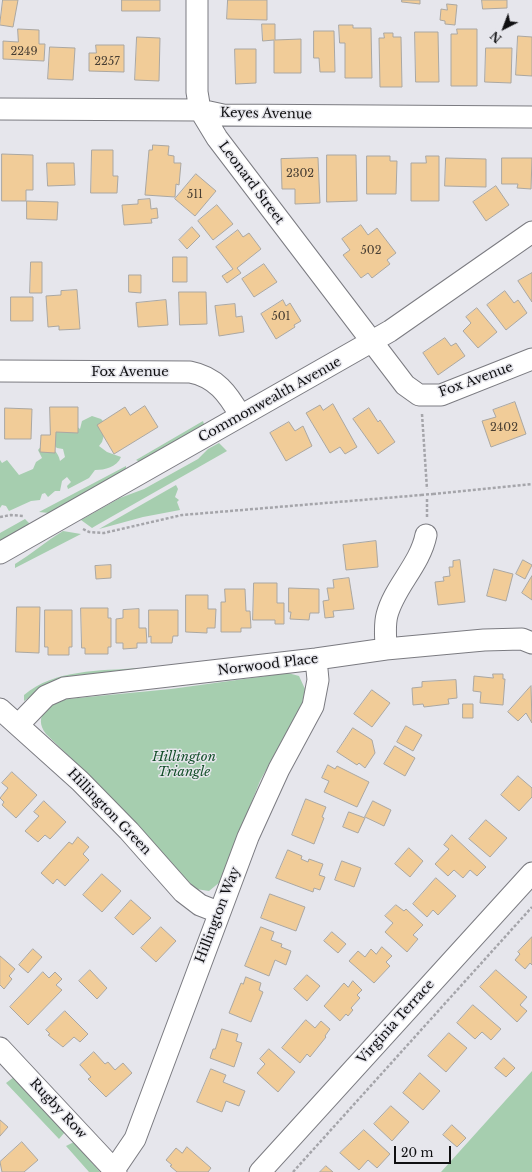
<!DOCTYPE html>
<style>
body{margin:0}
#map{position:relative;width:532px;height:1172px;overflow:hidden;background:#e6e6ec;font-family:"Libre Baskerville",serif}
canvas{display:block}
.north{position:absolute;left:484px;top:8px;width:40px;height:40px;-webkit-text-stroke:3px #e6e6ec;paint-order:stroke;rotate:222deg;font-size:11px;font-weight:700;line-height:16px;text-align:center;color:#0f0f11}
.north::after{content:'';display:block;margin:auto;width:14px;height:18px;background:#0f0f11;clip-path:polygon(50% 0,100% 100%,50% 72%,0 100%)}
.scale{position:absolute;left:394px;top:1146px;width:57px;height:18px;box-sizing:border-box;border:2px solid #0f0f11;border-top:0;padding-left:5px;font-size:12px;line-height:14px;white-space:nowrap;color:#0f0f11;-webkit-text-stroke:3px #e6e6ec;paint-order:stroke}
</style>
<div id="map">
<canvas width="532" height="1172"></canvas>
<div class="north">N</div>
<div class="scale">20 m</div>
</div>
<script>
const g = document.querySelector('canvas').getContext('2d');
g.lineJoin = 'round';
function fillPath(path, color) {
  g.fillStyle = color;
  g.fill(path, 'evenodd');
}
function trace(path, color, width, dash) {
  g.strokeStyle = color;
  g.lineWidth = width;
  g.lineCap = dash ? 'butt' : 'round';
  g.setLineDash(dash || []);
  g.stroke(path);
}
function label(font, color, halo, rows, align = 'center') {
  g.font = font + ' "Libre Baskerville",serif';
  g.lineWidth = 3;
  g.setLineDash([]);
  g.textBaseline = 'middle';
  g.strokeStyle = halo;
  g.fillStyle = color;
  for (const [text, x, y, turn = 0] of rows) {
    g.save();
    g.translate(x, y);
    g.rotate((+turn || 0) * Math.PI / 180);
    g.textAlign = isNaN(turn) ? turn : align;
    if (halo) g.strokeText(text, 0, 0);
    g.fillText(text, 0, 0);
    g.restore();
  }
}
const green = new Path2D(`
 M92 416 101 419 107 425 102 442 99 446 107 452 121 457C117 467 105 470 95 470L89 478 68 489 67 486 71 482 67 477 62 481 60 491H55L48 497 45 493 42 494 40 500 31 501 9 511 6 506 2 505 0 508V460L2 463 7 460 19 475 33 469 36 462 42 458 38 450 44 443C52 448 58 451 60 461L65 457 63 449 57 448 50 442 51 434 75 425 80 429 82 421Z
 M203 421 204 424 201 427 140 462 136 460Z
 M219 443 227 451 97 525 92 528 81 520 120 498 144 489 198 459 208 449Z
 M126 466V470L49 513 39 512Z
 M176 485 178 489 175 497 179 500 177 502 180 510 143 517 99 529Z
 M25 519 30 524 0 541V533Z
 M63 531 81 534 15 568V564C32 554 46 541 63 531Z
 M138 668 136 674 37 692 24 701V695C55 669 100 671 138 668Z
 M288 673 299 676 305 689 302 704 260 781 220 882 209 891 196 889 186 879 104 790 46 734C32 715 50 704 67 699L171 689Z
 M532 1071V1172H441Z
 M14 1077 65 1132 59 1139 6 1083Z
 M74 1142 100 1172H89L66 1146Z`);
const building = new Path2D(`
 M3 0H18L13 27 0 25Z
 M122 0H160V11H122Z
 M228 0H267V20L227 19Z
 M402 0H420V4L402 2Z
 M482 0H507V8L483 9Z
 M447 4 457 5 455 25 445 24V21L440 20 441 9 447 10Z
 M262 24H275V40L301 39V73H274V40L263 41Z
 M339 25H353V28H371L372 78H345V43H340Z
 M18 29 39 30V44H45L44 61 3 59V41L18 42Z
 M457 29H477V86H451V34H457Z
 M314 31H334L335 72H320L319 58H314Z
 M415 32H438L439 82H416Z
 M384 33H393V37H401L402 87H380L379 38H384Z
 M518 36 532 37V76L516 75Z
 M137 37 160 38 159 81 135 80Z
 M96 45H124V72L89 71V53H96Z
 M50 47 75 48 73 80 48 79Z
 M486 48H512L511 83 485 82Z
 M235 49H256V83L236 84Z
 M153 145 169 146 168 155 174 156V163H181L179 185 176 184 175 197 145 195 149 150H152Z
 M92 150H113V176H118L117 193H91Z
 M2 154 33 155V190H26V201H2Z
 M327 155H356L357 201 327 202Z
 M367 156H390V161H397L396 194H367Z
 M426 156H439V201H411V163H426Z
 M318 158 320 203 295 204V189H282L281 159Z
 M446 158 486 159V187L445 186Z
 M502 158H532L531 189 517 188 518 184H502Z
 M47 163H74L75 185 48 186Z
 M196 174 216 191 195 216 175 199Z
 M496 186 509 205 486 221 473 202Z
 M150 199 151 209 157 208 158 218 151 219 152 223 124 225 122 205 138 204V200Z
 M27 201 58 202 57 220 27 219Z
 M217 205 233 224 213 240 198 221Z
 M361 225 368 235 377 228 396 253 387 260 390 264 372 278 368 273 361 278 343 255 350 250 342 239Z
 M192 227 200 236 187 249 179 240Z
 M238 230 243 237 249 233 261 249 237 268 241 273 227 283 222 276 233 269 216 247Z
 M173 257H187V282H173Z
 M31 262H42V293H30Z
 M264 264 277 282 254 297 242 279Z
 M532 273V302L518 281Z
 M129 275H141V293L129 292Z
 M77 290 80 329 59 330V326L48 327 46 296 61 295V291Z
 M505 291 514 303 518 300 527 313 506 330 487 305Z
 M179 292H206L207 324 180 325Z
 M11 297H33V321H11Z
 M166 300 168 325 138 327 136 303Z
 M283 300 286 306 290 303 301 321 294 325 295 327 276 339 261 314Z
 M235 304 236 317 242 316 244 332 219 336 215 306Z
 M477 308 497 332 478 348 463 331 471 323 466 317Z
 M445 338 451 346 456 343 465 356 438 375 423 353Z
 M515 402 526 434 491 447 482 421 496 417 493 410Z
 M333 404 357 447 345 454 340 447 330 453 306 413 320 405 323 410Z
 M145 406 158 427 114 454 97 425 125 407 130 415Z
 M50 407H78V433L56 432 55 453 40 452 41 435H50Z
 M5 408 32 409 31 439H5Z
 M369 408 378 422 380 420 395 442 378 454 353 419Z
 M289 422 295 431 303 426 312 446 286 461 270 433Z
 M376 541 378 567 346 570 343 545Z
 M460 560 465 602 438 605 435 582 444 581 443 577 450 576 449 567H453V561Z
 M523 560 532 565 525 579 516 574Z
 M111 565V578L96 579 95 566Z
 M494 569 513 574 506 601 487 596Z
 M532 576V600L522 593Z
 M349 578 354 609 333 611 334 617 325 618 323 601 329 600 327 588H334L333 580Z
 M254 583H277V603H284V624H275V620H253Z
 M289 588 319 589V613H310L309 620 290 619 291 612H289Z
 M225 589H245L246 611H250L251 628H241V632H221V602H225Z
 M186 595H208V609H216L215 628H207V633L186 632Z
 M17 607H40L39 653 16 652Z
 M81 608H108V618H111V647H108V654H85V648H82Z
 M139 609V628H146L147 643H137V648L123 649V643H116V619L123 618V610Z
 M45 610H72V647H69V655H48V647H45Z
 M149 610H178V636H173L172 643H151V636L149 637Z
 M493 674H503V679H505L503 705 480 703 481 692 473 691 474 676 493 678Z
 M456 680 457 698 448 699 449 704 424 707 423 704 413 705 412 688 422 687V682Z
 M531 686 532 723 526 713 518 721 508 712Z
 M372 690 390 703 372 727 354 714Z
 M463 704H473V718H463Z
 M406 726 422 735 413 751 397 742Z
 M353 728 372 740 375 753 365 768 359 763 357 765 337 752Z
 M395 746 415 758 405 776 384 764Z
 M328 765 335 769 337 766 369 782 357 807 324 792 329 781 322 778Z
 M12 772 37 795 16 818 2 805 4 802 0 798 8 788 2 783Z
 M518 776 532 788V797L519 811 501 795Z
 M306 799 326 807 322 817 324 818 314 844 292 835Z
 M44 801 66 822 50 839 45 835 38 842 25 831 39 816 34 812Z
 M373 801 391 810 384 826 365 817Z
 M349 812 365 818 358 833 343 827Z
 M486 820 507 838 490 857 469 839Z
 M452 835 486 867 477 876 470 870 463 878 454 870 448 876 435 864 449 849 444 845Z
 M78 837 89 847 83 854 89 860 65 886 57 879 53 884 41 873 69 842 72 844Z
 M409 848 423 861 410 877 395 864Z
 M288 850 302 856 301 859 308 862 309 859 323 864 319 875 325 877 320 890 314 888 313 892 276 878Z
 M342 861 361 868 354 887 335 880Z
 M102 874 121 891 102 912 83 895Z
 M436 878 456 896 438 915 433 910 427 917 413 904Z
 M270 894 305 907 296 931 261 918Z
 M131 900 151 918 133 935 115 918Z
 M396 905 404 911 406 909 423 925 413 935 418 939 407 952 385 932 393 923 385 916Z
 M161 927 176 941 156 962 141 948Z
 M261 927 274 932 271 940 282 944 281 947 291 951 286 965 275 960 269 976 245 966Z
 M332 932 346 944 338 953 324 941Z
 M532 937V965L530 963 525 969 515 960 520 954 518 952Z
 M382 947 392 956 386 962 390 966 374 983 349 961 358 951 365 957 371 949 376 954Z
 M33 949 42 957 28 973 19 965Z
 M0 956 15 969 9 976 12 979 4 989 0 985Z
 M90 970 107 988 97 999 79 981Z
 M496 970 527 997 520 1005 527 1011 517 1022 480 987Z
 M43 972 49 978 55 972 62 979 56 985 62 990 28 1025 10 1007Z
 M307 975 320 986 307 1001 294 989Z
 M246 977 261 983 259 990 263 992 251 1022 229 1013 241 983 243 984Z
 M353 981 362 990 357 995 360 998 351 1008 353 1010 348 1016 346 1014 340 1021 324 1006 344 983 348 987Z
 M473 1005 501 1029 491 1040 482 1032 475 1039 457 1023Z
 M65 1011 88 1034 80 1042 74 1037 63 1047 48 1035 50 1034 46 1030Z
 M306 1020 315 1028 321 1021 330 1029 325 1036 326 1037 310 1057 307 1054 300 1063 282 1048Z
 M222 1029 238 1034 236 1041 242 1043 234 1067 210 1058 213 1049H215Z
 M449 1033 467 1048 446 1072 428 1056Z
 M269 1049 295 1072 278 1092 257 1073 265 1064 260 1059Z
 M94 1052 105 1064 108 1062 115 1070 123 1063 132 1073 106 1097 88 1079 91 1077 80 1065Z
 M504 1058 515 1068 506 1077 495 1068Z
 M211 1069 226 1075 223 1082 245 1091 239 1106 226 1101 222 1112 197 1102Z
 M420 1073 440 1091 423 1110 403 1093Z
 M391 1106 409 1122 392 1141 374 1124Z
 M0 1120 8 1127 0 1136Z
 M452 1125 466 1138 457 1147 443 1135Z
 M364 1130 390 1154 377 1168 368 1160 359 1170 340 1153Z
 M22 1142 38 1160 24 1172H2L0 1162Z
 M187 1147 211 1168 208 1172H177L170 1166 172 1165 166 1160 176 1148 182 1153Z
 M326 1166 333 1172H320Z`);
const path = new Path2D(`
 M422 414 427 489
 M433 494 532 484
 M0 517 11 515 23 516
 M427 517V499
 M83 529 89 532 104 533 182 515 421 495
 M293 1172 532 907`);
const minor = new Path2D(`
 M197 0V92L200 110 217 138 405 385 419 395H441L532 359
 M0 109 200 110 223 115 532 117
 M0 371 190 372C216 377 228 394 240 415
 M0 553 390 331 532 232
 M386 649C386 638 384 626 387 615 394 587 420 565 426 535
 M0 709 80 781 129 831 183 892 200 905 218 912
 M18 725 46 696 64 688 316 659 386 649 484 640 522 639 532 643
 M0 1048 116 1172
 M114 1170 135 1139 248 837 279 769 313 706 318 680 316 659
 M260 1172 532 873`);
const pathBridge = new Path2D(`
 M421 495 433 494`);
const numberNames = [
 ["2249",24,52],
 ["2257",107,62],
 ["2302",300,174],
 ["511",195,195],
 ["502",371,251],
 ["501",281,317],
 ["2402",504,428]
];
const streetNames = [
 ["Keyes Avenue",266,114,1],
 ["Leonard Street",251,183,53],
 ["Fox Avenue",130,372],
 ["Fox Avenue",476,380,-20],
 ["Commonwealth Avenue",270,400,-29],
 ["Norwood Place",268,665,-7],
 ["Hillington Green",109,812,46],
 ["Hillington Way",218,915,-69],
 ["Virginia Terrace",396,1022,-48],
 ["Rugby Row",58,1109,47]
];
const parkNames = [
 ["Hillington",184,757],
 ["Triangle",184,772]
];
fillPath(green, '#a6ceaf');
fillPath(building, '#f1cc98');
trace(building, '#aaa7a2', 1);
trace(minor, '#7b7b81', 23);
trace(path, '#a5a5aa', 2.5, [3, 2]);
trace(minor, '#fff', 21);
trace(pathBridge, '#a5a5aa', 2.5, [3, 2]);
label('11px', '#483e33', null, numberNames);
label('13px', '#0f0f11', '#e6e6ec', streetNames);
label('italic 13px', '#134e29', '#e6e6ec', parkNames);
</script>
